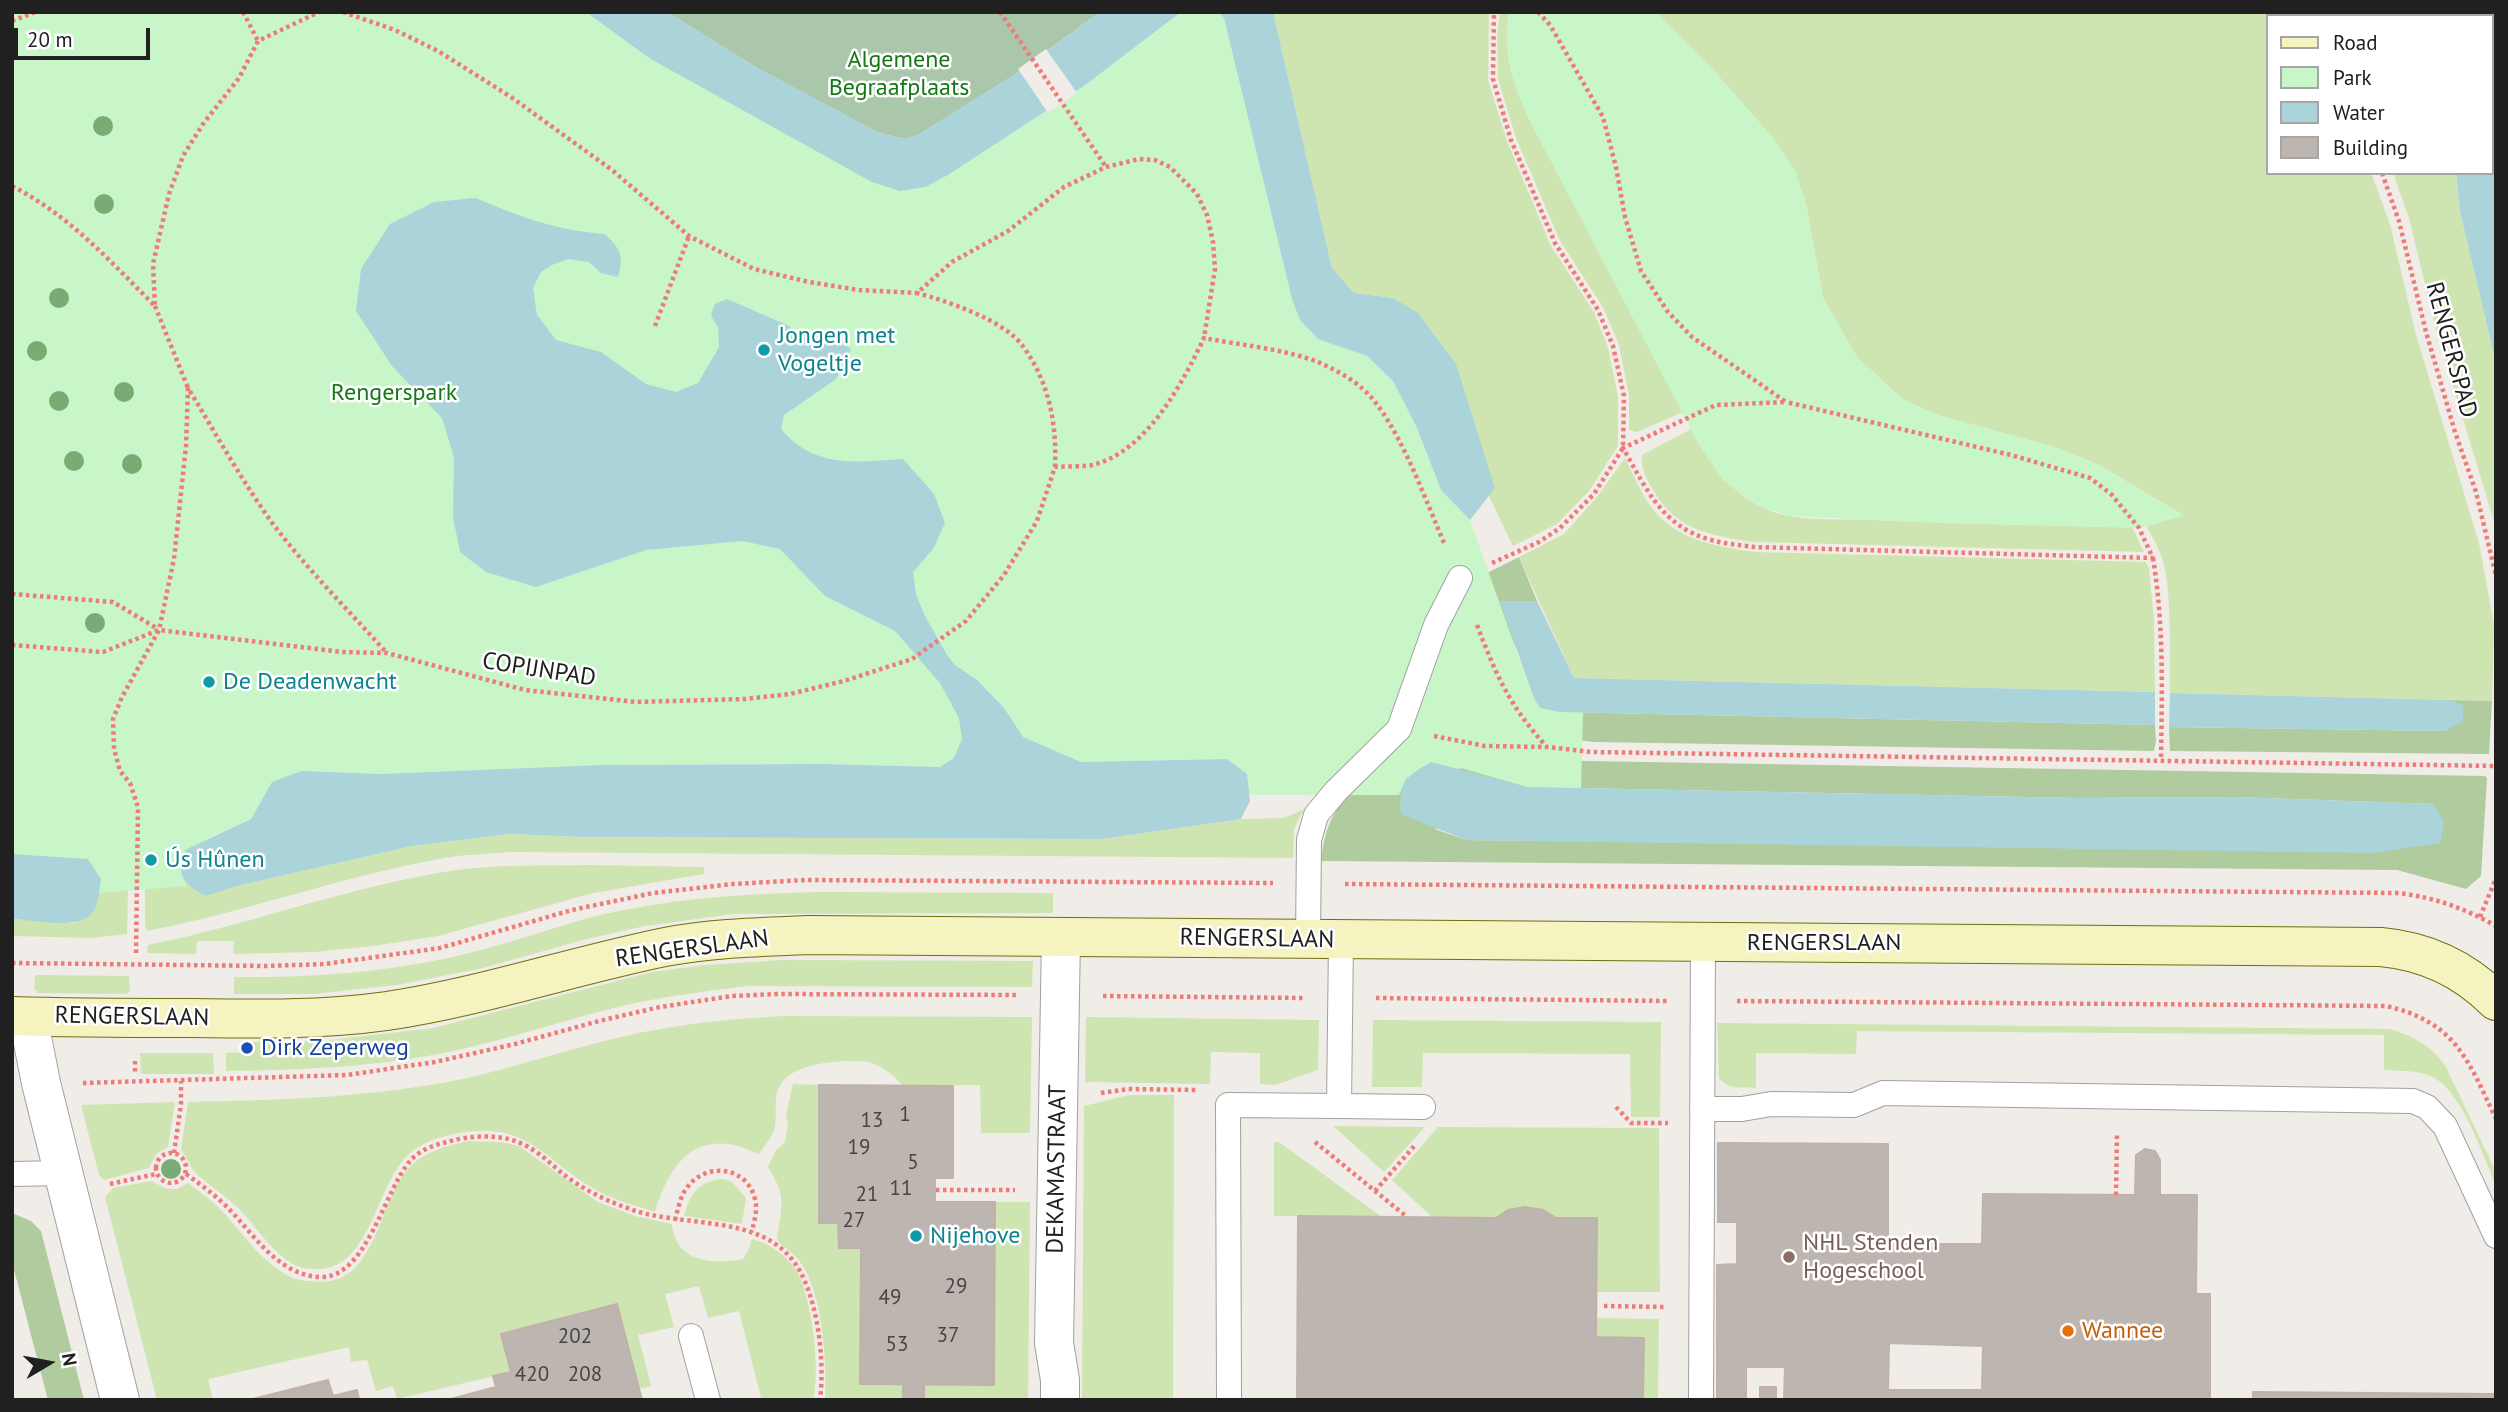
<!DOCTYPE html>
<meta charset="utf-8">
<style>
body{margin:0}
#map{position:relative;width:2508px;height:1412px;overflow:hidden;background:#f0ece7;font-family:"PT Sans",sans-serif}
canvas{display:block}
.frame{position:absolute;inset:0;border:14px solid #202020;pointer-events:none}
.legend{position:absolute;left:2266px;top:14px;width:228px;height:161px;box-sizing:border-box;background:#fff;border:2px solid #a6a6a6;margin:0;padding:9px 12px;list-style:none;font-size:21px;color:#202020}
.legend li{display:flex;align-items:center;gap:14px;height:35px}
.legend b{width:35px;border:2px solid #a6a6a6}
.north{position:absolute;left:14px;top:1328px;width:70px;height:70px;-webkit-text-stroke:5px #fff;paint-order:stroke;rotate:80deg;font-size:19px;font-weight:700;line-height:28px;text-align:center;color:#202020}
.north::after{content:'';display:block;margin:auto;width:24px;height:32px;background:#202020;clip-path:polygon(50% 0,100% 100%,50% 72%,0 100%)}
.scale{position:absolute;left:14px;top:28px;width:136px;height:32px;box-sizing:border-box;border:4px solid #202020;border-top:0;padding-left:9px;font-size:21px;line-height:24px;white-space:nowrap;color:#202020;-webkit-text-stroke:5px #fff;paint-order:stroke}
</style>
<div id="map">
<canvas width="2508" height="1412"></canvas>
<div class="frame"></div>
<ul class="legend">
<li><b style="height:9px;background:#f5f3c0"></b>Road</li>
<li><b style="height:19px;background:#c8f6c8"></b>Park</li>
<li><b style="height:19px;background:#abd3da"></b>Water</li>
<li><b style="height:19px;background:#bdb5b0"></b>Building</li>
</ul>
<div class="north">N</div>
<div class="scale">20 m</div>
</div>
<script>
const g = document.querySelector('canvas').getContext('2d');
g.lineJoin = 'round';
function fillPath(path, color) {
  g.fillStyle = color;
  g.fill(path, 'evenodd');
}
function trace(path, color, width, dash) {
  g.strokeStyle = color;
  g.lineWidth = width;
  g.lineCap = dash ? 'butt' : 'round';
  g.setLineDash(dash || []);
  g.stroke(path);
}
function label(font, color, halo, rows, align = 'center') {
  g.font = font + ' "PT Sans",sans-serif';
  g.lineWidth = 5;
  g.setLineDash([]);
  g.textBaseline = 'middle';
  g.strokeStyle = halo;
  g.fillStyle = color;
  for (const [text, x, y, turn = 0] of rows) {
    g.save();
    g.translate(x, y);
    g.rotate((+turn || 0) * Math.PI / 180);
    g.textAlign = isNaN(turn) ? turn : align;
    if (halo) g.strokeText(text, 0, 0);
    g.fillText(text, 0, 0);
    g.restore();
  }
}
const grass = new Path2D(`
 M1273 12H1489L1488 80 1507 141 1551 246 1594 312 1608 348 1618 397V446L1589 491 1557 524 1513 546 1393 298 1354 293 1332 268Z
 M1500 12H1509C1502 51 1513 84 1529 119L1683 412 1637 432 1629 430V396L1619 345 1603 307 1560 241 1516 138 1498 79 1497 33Z
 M1655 12H2295L2298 16H2268V173H2371L2390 224 2416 335 2479 543 2494 624 2492 701 2170 693C2169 657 2173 587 2161 555 2157 545 2151 535 2146 525L2183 515 2097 464 2051 446 1937 415 1902 399 1857 357 1823 298 1806 204 1795 171 1773 138 1714 71Z
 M2355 12H2453V16H2352Z
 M2393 173H2456L2460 212 2496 363V528L2436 330 2409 218Z
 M1691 429C1709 463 1729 492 1766 509 1797 523 1837 518 1871 520 1958 524 2045 525 2132 527L2144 552 1755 542C1713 536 1676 531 1653 490 1646 478 1641 470 1642 455Z
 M1625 458C1633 474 1641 493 1651 507 1677 541 1715 546 1755 552L2146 562 2149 569 2154 620 2155 692 1574 678 1519 557 1564 534 1597 497Z
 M130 806 127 934 90 938 12 936V919L75 923 101 880Z
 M1304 809 1294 829 1293 858 510 852C491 854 470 854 451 857 348 874 250 911 147 931L145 925V811L206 896 241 885 412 846 509 834 582 837 1101 839 1241 819 1284 818Z
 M589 865 704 867V874L593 893 438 936 373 946 316 952 233 954 234 941H197L196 954 147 953 148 945C249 925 347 887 450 871 495 864 543 866 589 865Z
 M825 892 1053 893V913L733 914 645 926 583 940 483 968 397 985 314 994H234V977C321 978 407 971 492 947 536 935 579 918 624 910 691 897 757 893 825 892Z
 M782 960 1033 961 1032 987 748 986C704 991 661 997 617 1007 562 1021 509 1039 453 1051 378 1067 302 1070 226 1071V1053L250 1052V1042L321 1041 433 1028 652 972 705 965Z
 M37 975 129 976 130 991 126 994 38 993 34 989 35 976Z
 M784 1016 1032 1017 1030 1133H981L980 1085H902C896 1077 882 1066 872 1063 848 1058 794 1062 781 1084 772 1098 778 1110 775 1126 773 1136 765 1145 759 1154 749 1150 738 1145 728 1144 684 1138 665 1178 655 1212 637 1206 617 1201 600 1192 556 1171 534 1128 479 1131 455 1132 428 1138 409 1154 376 1183 371 1270 317 1269 309 1269 299 1268 291 1263 268 1248 256 1225 236 1206 224 1194 207 1185 195 1172 189 1166 187 1157 181 1150L188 1102C274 1100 361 1098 447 1082 506 1071 563 1050 621 1037 675 1024 729 1019 784 1016Z
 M1086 1017 1319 1020 1318 1070 1275 1085 1260 1084V1053L1211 1052 1210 1084 1085 1082Z
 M1373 1020 1661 1022 1660 1117H1631L1630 1054 1423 1053 1422 1087H1372Z
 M1717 1023 2390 1029C2412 1035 2431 1046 2445 1065L2496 1172V1185C2482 1154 2461 1086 2428 1075 2414 1070 2398 1071 2384 1070V1035L1857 1031 1856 1054 1756 1053V1088C1743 1087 1728 1090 1719 1078Z
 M140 1053H213L214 1074H141Z
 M793 1084 819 1085V1222L838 1223 839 1248H861L860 1384H994L995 1202H1030L1028 1400H825C827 1363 823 1293 800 1262 794 1253 784 1248 777 1240 781 1207 788 1198 768 1167L776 1150 785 1142 788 1125 786 1114Z
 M1129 1095H1174L1173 1400H1082L1084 1106Z
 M175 1102 168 1147 156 1154 149 1168 104 1180 99 1175 81 1105Z
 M1333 1126 1423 1127H1425L1384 1172Z
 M1438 1127 1659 1128 1660 1292H1596V1218H1556L1543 1210 1525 1207 1508 1210 1496 1218 1432 1217 1392 1180Z
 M468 1141 501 1142 519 1146 598 1202 635 1216 672 1224C675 1262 713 1265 743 1259L749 1249 752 1239C770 1244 785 1254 796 1270 812 1295 821 1371 813 1400H754L761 1397 739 1311 708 1318 699 1286 665 1294 674 1327 638 1335 651 1386 639 1389 616 1304 501 1334 511 1372 397 1399 393 1386 376 1391 367 1360 351 1362 349 1347 208 1379 213 1400H157L105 1197 113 1188 151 1181 167 1189H177L188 1183C201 1193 214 1202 225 1214 245 1237 266 1267 295 1279 299 1280 306 1281 311 1281 380 1292 376 1194 415 1162 430 1150 450 1145 468 1141Z
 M1274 1142H1279L1382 1217 1274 1216Z
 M724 1179 732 1182 746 1198 742 1224 684 1216C689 1194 700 1180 724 1179Z
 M1596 1318 1659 1319 1658 1400H1643L1644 1338 1596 1337Z`);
const forest = new Path2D(`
 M1519 557 1537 601H1501L1561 712 2155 725 2156 741 2154 751 1594 742 1568 739 1479 582 1487 573Z
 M2450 700 2492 701 2489 754 2170 751 2169 727 2446 731 2462 706Z
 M1519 758 1586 761 2485 776 2487 778 2481 876 2466 889 2397 870 1321 861C1325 826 1332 814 1354 787ZM1527 787 2077 798 2236 797 2434 804 2060 847 1466 840 1435 829Z
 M12 1213 31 1221 41 1231 84 1400H48L12 1262Z`);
const cemetery = new Path2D(`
 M667 12H1100L1011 77 918 135 905 139 879 133 759 69Z`);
const park = new Path2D(`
 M12 12H586L649 58 948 175 1084 86 1181 12H1218L1224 18 1292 299 1318 339 1367 356 1393 381 1417 428 1441 490 1470 520 1533 697 1560 712H1583L1581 789 1527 787 1457 767 1407 777 1399 795H1249L1247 774 1227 759 1081 762 1044 747 954 759 940 767 823 764 601 765 381 774 301 771 272 782 251 819 206 839 180 869 187 886 99 893 101 879 88 859 12 854Z
 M1509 12H1655L1714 71 1773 138 1795 171 1806 204 1823 298 1857 357 1902 399 1937 415 2051 446 2097 464 2184 516 2139 528 1940 523 1791 516 1766 509 1741 494 1723 480 1698 443 1529 119C1513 84 1502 51 1509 12Z`);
const water = new Path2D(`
 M586 12H667L759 69 879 133 905 139 918 135 1011 77 1100 12H1181L1084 86 948 175 925 187 900 191 872 182 649 58Z
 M1218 12H1273L1332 268 1354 293 1393 298 1418 313 1456 364 1495 488 1470 520 1441 490 1417 428 1393 381 1367 356 1318 339 1300 320 1292 299 1224 18Z
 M2453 12H2496V363L2460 212 2456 173H2492V16H2453Z
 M475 198C519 216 557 231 605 234 621 250 624 255 618 277L601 273 589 262 568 259 552 265 541 272 533 288 537 315 556 340 601 352 646 384 676 392 698 383 719 347 718 328 711 315 715 304 727 299 787 325 804 337 832 335 851 349 836 379 784 415 781 429C814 469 857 462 903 459L934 494 945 523 933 549 913 572 916 595 925 616 947 655 955 665 977 680 1004 708 1023 737 1081 762 1227 759 1247 774 1250 801 1241 819 1101 839 582 837 509 834 412 846 241 885 206 896C182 883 177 877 185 850L251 819 272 782 301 771 381 774 601 765 823 764 940 767 954 758 962 739 959 718 940 683 895 631 825 596 780 549 742 541 646 550 536 587 486 572 460 552 453 517 454 457 442 418 392 366 356 311 361 269 390 224 434 202Z
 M1500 601H1537L1574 678 2155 692V725L1560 712 1540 708 1533 696Z
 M2170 693 2450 700 2463 706V721L2446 731 2169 727Z
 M1431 762 1527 787 2077 798 2236 797 2434 804 2444 823 2440 843 2374 853 1466 840 1401 814C1398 782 1405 777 1431 762Z
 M12 854 88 859 101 879C99 890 99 909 89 916 74 929 32 920 12 919Z`);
const pier = new Path2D(`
 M1046 49 1077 93 1048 113 1018 69Z`);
const building = new Path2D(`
 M819 1085 953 1086V1178H935V1202H995L994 1385 860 1384 861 1248H839L838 1223H819Z
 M1718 1143 1888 1144V1244H1982L1983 1194 2135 1195 2136 1155 2145 1149 2155 1151 2160 1160V1195H2197L2196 1294H2210V1400H1784L1785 1367H1746V1400H1717V1265L1737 1264V1222H1718ZM1889 1343 1983 1346 1982 1390H1888Z
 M1525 1207 1543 1210 1556 1218H1597L1596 1337 1644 1338 1643 1400H1297L1298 1216 1496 1218 1508 1210Z
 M617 1304 642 1400H447L496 1387 493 1376 511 1372 501 1334Z
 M328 1380 333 1396 357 1390 359 1400H249Z
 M903 1384 924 1385V1400H903Z
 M1760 1387H1776V1400H1760Z
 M2253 1392 2496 1394V1400H2253Z`);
const path = new Path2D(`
 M243 12 258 41
 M343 12 395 30 438 51 511 97 612 170 689 236 754 269 809 282 859 290 917 293
 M1000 12 1106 167
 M1538 12 1550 25 1603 117 1616 167 1625 217 1641 271 1668 312 1692 337 1786 402 1716 405 1623 448C1646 488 1662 527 1711 540 1725 544 1740 545 1754 547L2153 558 2139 528 2111 494 2090 478 2011 455 1786 402
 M2302 12 2305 16
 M2341 16 2343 12
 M12 21 35 12
 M2382 173 2399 221 2426 332 2455 432 2476 492 2496 576
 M12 186C70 216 110 261 155 306L153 264 169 194 183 156 203 124 239 78 258 41 319 12
 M155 306 188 388
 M655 326 689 236
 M1055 467C1057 424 1049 381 1022 345 1003 320 947 301 917 293L952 262 1008 231 1064 187 1106 167 1139 159 1155 160 1170 167 1197 194 1207 215 1213 242 1215 269 1204 338
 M2153 558C2164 625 2162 692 2161 760
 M1492 563 1539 542 1560 528 1594 494 1623 448 1624 396 1613 346 1598 310 1555 243 1511 140 1493 79 1494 12
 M12 594 113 602 158 629
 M1477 625C1496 675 1510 707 1547 747
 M12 645 103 652 159 630 342 652 387 653 525 690 636 702 745 699 790 694 844 681 912 659 966 621 1004 575 1037 521 1055 467C1067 466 1081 467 1093 465 1147 451 1182 384 1204 338 1240 345 1284 349 1318 362 1334 369 1351 378 1364 390 1398 421 1426 502 1445 545
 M1434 736 1485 746 1547 747 1592 752 2496 766
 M1345 884 2397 893C2434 897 2464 908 2496 926
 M2480 917 2496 878
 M136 953 138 807 130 783 120 771 114 749 113 719 122 697 159 630 174 559 186 446 188 388C216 434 242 481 273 524 307 569 348 610 386 652
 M12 963 266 966 325 964 440 948 572 910 653 893 733 884 805 880 1273 883
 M1103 996 1305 998
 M1376 998 1669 1001
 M1737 1001 2386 1006C2456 1022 2468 1060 2496 1119
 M135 1061V1074
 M83 1083 347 1075 435 1062 515 1044 599 1021 660 1007 732 996 778 994 1018 995
 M1101 1093 1128 1089 1197 1090
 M1616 1107 1631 1123H1668
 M1315 1142 1407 1217
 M156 1168a15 15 0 1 1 30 0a15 15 0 1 1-30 0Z
 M174 1153 181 1104V1081
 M186 1174C200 1184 214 1194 227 1207 254 1234 278 1276 321 1277 367 1278 385 1188 411 1160 419 1151 431 1146 443 1143 470 1135 505 1132 530 1148 544 1156 555 1168 567 1177 588 1192 609 1202 633 1210 683 1227 755 1215 791 1258 818 1290 825 1360 820 1400
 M110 1184 156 1174
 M936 1190H1015
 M1375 1191 1416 1144
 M2116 1195 2117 1133
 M675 1220C678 1210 680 1197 686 1189 705 1161 747 1166 755 1199 758 1210 754 1221 752 1232
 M1604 1306 1666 1307`);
const lane = new Path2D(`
 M1308 940 1309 840 1316 815 1336 791 1399 729 1436 625 1460 578
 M1339 1106 1423 1107
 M1702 1109H1742L1771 1104 1854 1105 1883 1093 2413 1101 2427 1107 2445 1126 2496 1236
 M12 1174 63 1173
 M691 1336 708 1400
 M1229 1400 1228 1105 1339 1106 1341 940
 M1701 1400 1703 942`);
const street = new Path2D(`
 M28 1017 41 1083 120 1400
 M1060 1400V1380L1054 1343 1061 937`);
const secondary = new Path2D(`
 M12 1016C72 1018 132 1018 192 1018 257 1019 323 1020 387 1011 481 997 572 966 665 947 712 938 760 937 807 935L2381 947C2425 951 2464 969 2496 1001`);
const trees = [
 [103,126],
 [104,204],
 [59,298],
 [37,351],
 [124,392],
 [59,401],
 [74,461],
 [132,464],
 [95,623],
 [171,1169]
];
const markers = [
 [764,350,7,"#0f9aa8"],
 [209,682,7,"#0f9aa8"],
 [151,860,7,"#0f9aa8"],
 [247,1048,7,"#1a4fb4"],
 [916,1236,7,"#0f9aa8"],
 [1789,1257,7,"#8d6e63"],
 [2068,1331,7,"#e8710a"]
];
const numberNames = [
 ["1",905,1115],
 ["13",872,1121],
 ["19",859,1148],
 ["5",913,1163],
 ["11",901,1189],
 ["21",867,1195],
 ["27",854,1221],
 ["29",956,1287],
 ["49",890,1298],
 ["37",948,1336],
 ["202",575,1337],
 ["53",897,1345],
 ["420",532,1375],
 ["208",585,1375]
];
const parkNames = [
 ["Algemene",899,60],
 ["Begraafplaats",899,88],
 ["Rengerspark",394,393]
];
const cultureNames = [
 ["Jongen met",778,336],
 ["Vogeltje",778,364],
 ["De Deadenwacht",223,682],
 ["Ús Hûnen",165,860],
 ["Nijehove",930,1236]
];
const streetNames = [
 ["RENGERSPAD",2451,350,75],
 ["COPIJNPAD",539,670,9],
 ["RENGERSLAAN",1257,939,1],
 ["RENGERSLAAN",1824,943],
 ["RENGERSLAAN",692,949,-8],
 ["RENGERSLAAN",132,1017,1],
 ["DEKAMASTRAAT",1057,1169,-89]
];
const transitNames = [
 ["Dirk Zeperweg",261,1048]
];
const educationNames = [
 ["NHL Stenden",1803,1243],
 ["Hogeschool",1803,1271]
];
const foodNames = [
 ["Wannee",2082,1331]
];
fillPath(grass, '#cfe5b1');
fillPath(forest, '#b0cc9f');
fillPath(cemetery, '#aac7ac');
fillPath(park, '#c8f6c8');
fillPath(water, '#abd3da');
fillPath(pier, '#f0ece7');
fillPath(building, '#bdb5b0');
trace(building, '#c0b2aa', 2);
trace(lane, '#a1a1a1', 26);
trace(street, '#a1a1a1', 40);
trace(secondary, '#6d700e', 40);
trace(path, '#ef7b79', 4.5, [3.5, 3.5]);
trace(lane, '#fff', 24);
trace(street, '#fff', 38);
trace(secondary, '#f5f3c0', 38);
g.fillStyle = '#78ac74';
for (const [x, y] of trees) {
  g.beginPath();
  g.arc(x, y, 10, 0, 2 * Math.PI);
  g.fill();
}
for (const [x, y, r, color] of markers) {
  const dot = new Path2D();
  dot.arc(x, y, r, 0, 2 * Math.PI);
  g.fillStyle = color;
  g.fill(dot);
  trace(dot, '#fff', 2.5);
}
label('21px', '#474544', null, numberNames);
label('24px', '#157715', '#fff', parkNames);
label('24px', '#0d838f', '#fff', cultureNames, 'left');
label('24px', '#202020', '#fff', streetNames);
label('24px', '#164399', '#fff', transitNames, 'left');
label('24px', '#785e54', '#fff', educationNames, 'left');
label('24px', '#c56008', '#fff', foodNames, 'left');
</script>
